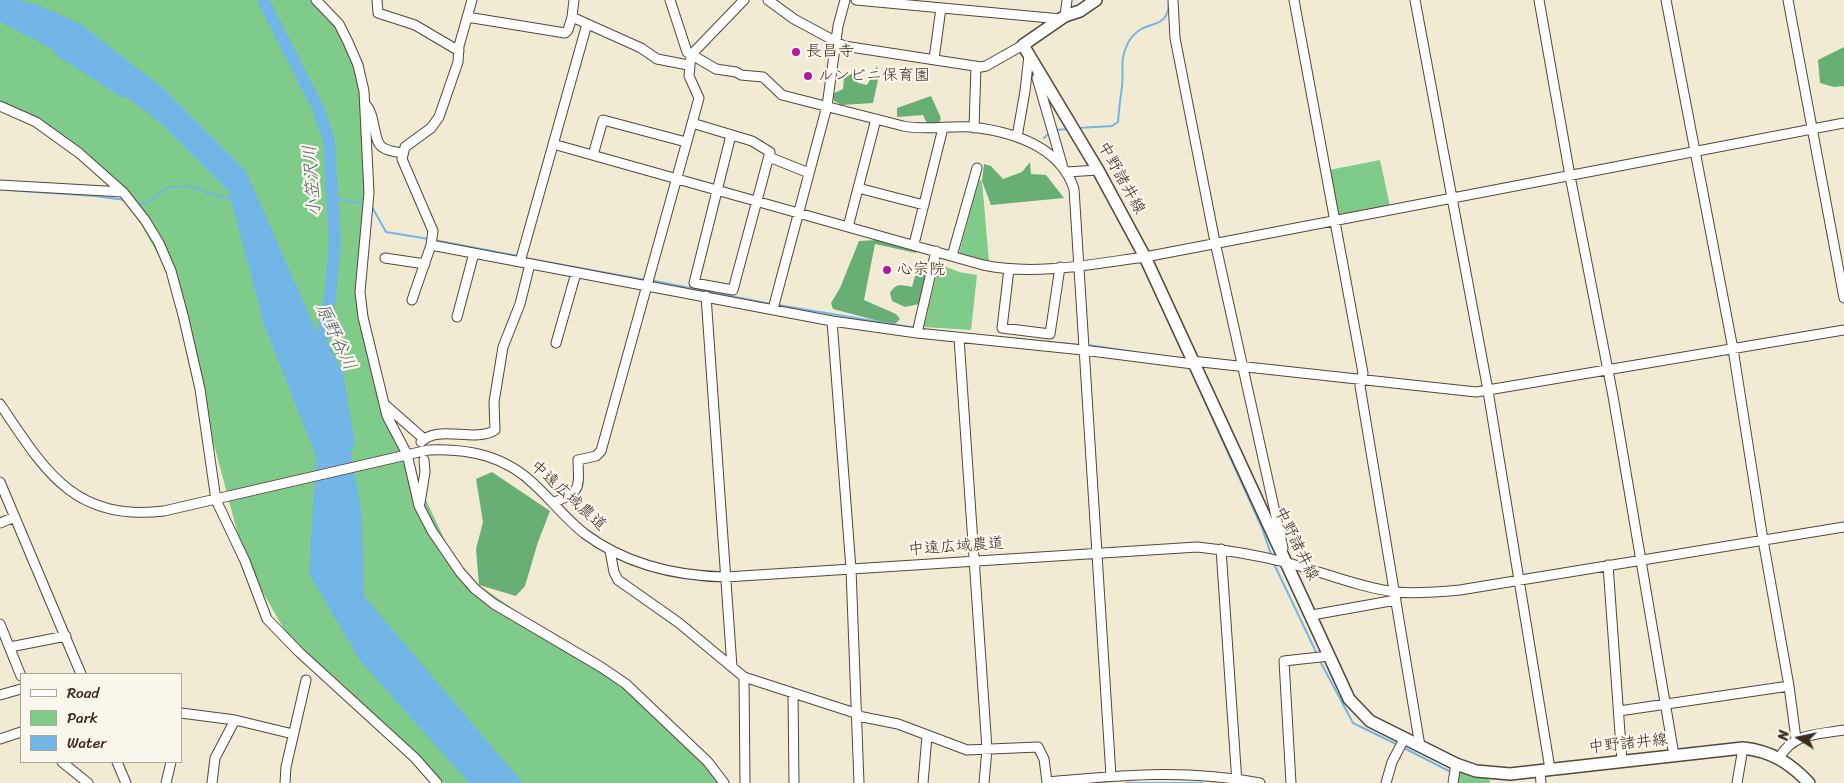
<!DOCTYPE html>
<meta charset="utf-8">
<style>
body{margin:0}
#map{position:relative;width:1844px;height:783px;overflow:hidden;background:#f1ebd3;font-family:Sriracha,sans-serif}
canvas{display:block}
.legend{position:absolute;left:20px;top:673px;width:162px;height:90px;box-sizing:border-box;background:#fbf7ec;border:1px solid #aea59a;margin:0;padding:6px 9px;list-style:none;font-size:15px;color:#3b2a1e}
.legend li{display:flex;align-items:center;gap:10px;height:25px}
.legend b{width:25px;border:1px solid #aea59a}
.north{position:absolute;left:1774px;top:713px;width:50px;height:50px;-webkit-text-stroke:4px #fbf7ec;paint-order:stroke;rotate:280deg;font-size:14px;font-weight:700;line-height:20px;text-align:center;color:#3b2a1e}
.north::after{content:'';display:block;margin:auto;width:18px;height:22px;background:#3b2a1e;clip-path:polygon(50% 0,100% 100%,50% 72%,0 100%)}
</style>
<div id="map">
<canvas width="1844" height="783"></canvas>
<ul class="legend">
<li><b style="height:6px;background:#fff"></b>Road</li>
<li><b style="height:14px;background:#7fcb89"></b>Park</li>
<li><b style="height:14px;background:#72b6e8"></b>Water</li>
</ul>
<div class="north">N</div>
</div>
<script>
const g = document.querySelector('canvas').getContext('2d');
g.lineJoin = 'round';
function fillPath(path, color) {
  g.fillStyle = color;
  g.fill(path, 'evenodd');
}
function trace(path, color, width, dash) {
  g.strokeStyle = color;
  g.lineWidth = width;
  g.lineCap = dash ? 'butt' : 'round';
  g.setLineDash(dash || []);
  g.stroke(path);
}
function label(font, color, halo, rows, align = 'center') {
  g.font = font + ' Sriracha,"Klee One",sans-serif';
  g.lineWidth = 4.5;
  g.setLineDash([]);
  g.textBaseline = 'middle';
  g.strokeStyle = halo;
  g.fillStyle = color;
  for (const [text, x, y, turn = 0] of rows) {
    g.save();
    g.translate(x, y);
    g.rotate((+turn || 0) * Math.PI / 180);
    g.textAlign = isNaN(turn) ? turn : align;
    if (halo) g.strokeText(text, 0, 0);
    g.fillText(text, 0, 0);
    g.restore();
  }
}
const green = new Path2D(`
 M0 0H313L324 8 351 50 365 103 368 210 361 326 381 405 460 572 575 652 622 682 665 719 722 783H444L293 645 245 561 201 396 175 285 123 192 27 118 0 106Z
 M1380 160 1390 206 1337 217 1329 170Z
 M979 180 982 181 989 262 959 253Z
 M939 264 959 272 977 275 971 330 924 327Z
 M1458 771 1490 780V783H1457Z`);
const forest = new Path2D(`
 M1844 47V86L1834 87 1820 83 1818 60Z
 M877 66 879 75 873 103 842 105 834 101 832 94 843 89 844 78 853 73 858 83 867 85Z
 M931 96 941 118 937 128H929L923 115 897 117V108Z
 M1030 162 1031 174 1046 175 1064 198 991 205 982 181 984 164 991 166 1003 179 1022 172Z
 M876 240 917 249 916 253 875 244 864 300 896 314 900 319 894 325 833 309 831 303 840 288 859 241Z
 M923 271 931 272 919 304 905 307 892 301 890 293C896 283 901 285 912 287L915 276Z
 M492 472 550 511 538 542 525 586 516 596 479 585 476 549 483 522 476 479Z`);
const water = new Path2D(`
 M0 0H18L40 6 79 23 162 87 246 171 327 355 344 409 362 516 364 596 523 783H469L361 662 309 574 316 456 264 325 229 192 161 124 95 71 0 22Z`);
const stream = new Path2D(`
 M1078 128 1112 126 1118 122C1119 110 1120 99 1122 87 1124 69 1119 60 1128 43 1143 15 1169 35 1169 0
 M1056 130 1068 129
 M1044 138 1049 133
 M7 190 95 196 125 200
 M333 198 364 204
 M134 202 145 204 166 188 188 186 232 200
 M371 205 386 232 429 239
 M434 240 518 256
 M525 258 646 280
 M650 280 771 304
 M778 305 916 328
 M956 333 1080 345
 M1088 345 1186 360
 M1189 366 1262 528 1272 557
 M1274 564 1317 654
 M1320 661 1353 723 1398 745
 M1402 747 1449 771
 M1126 783H1202`);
const river = new Path2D(`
 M263 0 318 108 329 140 335 242 330 297 321 343
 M59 50 124 92
 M320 341 337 374 349 443`);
const minor = new Path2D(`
 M316 0 339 24 348 42 358 65 364 91 369 193 360 292 363 317 387 416 407 454 419 506 432 531 460 572 475 589 494 604 601 667 626 684 708 762 724 783
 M377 0 378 13 415 25 459 51
 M574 0 572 17 641 48 657 59 688 65
 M670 0 687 52 716 69 736 72 741 75 763 77 782 95 903 126C926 131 949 125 972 127 1013 132 1060 146 1074 189L1111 776
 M768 0 794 19 844 46 981 67 986 66 1023 45
 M856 0 1061 19
 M1173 0 1175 38 1215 242 1283 548
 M1294 0 1363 373 1360 386 1420 746
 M1415 0 1487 385 1550 769
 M1539 0 1570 176 1613 396 1674 755
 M1666 0 1733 349 1763 540 1789 686 1796 739
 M1788 0 1844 298
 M1065 16 1067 0
 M467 17 565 33 568 30 572 17
 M934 59 941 8
 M1040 72 1037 78 1062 164
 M366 105C376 116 373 141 382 147 387 151 396 152 402 153
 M0 106 36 122 79 153 123 192 145 220 159 243 171 271 183 315 200 389 216 500 245 561 267 619 299 652 415 758 437 783
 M692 123 752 141 770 152 733 290 694 283 731 135
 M974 128 976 66
 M1017 137 1025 91 1029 55
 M553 144 983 265C1036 276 1092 264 1145 257L1844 123
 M593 155 603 120 686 142
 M769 157 809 173
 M1067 172 1098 170
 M0 185 123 192
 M858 188 924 205
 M848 227 876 119
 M914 244 943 128
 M431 245 832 321 917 333 1083 350 1193 364
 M952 256 977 168
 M385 258 425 264
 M520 262 587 24
 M1009 269 1002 328 1050 334 1060 267
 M706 296 732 667
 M412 300 431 245 433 231 402 159 405 147 431 128 439 117 458 62 459 46 472 0
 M773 309 827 106 838 26 845 0
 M457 317 474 253
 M832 321 851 569 859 783
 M917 333 936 251
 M959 338 987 749 984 783
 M556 343 576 273
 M1192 361 1476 392 1844 330
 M0 404C44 469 73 522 164 511L428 450C469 448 506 456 536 486 553 502 567 520 585 534 627 565 675 576 726 577L1197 547C1227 550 1256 555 1284 562 1321 571 1357 587 1395 592 1417 594 1439 592 1460 590L1844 527
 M384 404 424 439
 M421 442C437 424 476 443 495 430L494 402 503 347 520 304 530 264
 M0 482 81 674
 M420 503 425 472 424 460
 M553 503C581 490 579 491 578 460L596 456 601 451 699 98 689 76 691 55 744 0
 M0 523 15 517
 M1221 549 1237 783
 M610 551 614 572 618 580 679 623 744 677 858 714
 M1608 565 1622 761
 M1312 615 1396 600
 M0 624 21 676
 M10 647 66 636
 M744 677 745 783
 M793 693 794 783
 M0 695 21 689
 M1619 711 1789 686
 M181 713 235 720 293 734
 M858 716 898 724 967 750 1038 747 1044 759 1047 782C1120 775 1186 769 1260 783
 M0 739 21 732
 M1779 758C1794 732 1817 735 1844 730
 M62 762 88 783
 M117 762 126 783
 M1540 770 1541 783
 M166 783 171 762
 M212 783 215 758 235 720
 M285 783 286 767 306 680
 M923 783 927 736
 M1291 783 1284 661 1329 656
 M1386 783 1392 762 1404 739
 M1453 783 1456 764
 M1737 783 1743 748`);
const major = new Path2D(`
 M1096 0 1080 11 1065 16 1023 45 1098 170 1145 257 1349 699 1370 721 1456 764 1476 771 1510 774 1743 748C1771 751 1790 763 1809 783`);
const markers = [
 [796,52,5,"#b5179e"],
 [808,76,5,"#b5179e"],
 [887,270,5,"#b5179e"]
];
const poiNames = [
 ["長昌寺",806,52],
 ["ルンビニ保育園",818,76],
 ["心宗院",897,270]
];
const streetNames = [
 ["中野諸井線",1121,178,61],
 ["中遠広域農道",568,496,42],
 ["中野諸井線",1296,544,64],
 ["中遠広域農道",956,547,-4],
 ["中野諸井線",1628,744,-6]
];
const waterNames = [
 ["小笠沢川",313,181,-94],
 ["原野谷川",335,337,65]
];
fillPath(green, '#7fcb89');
fillPath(forest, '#67af75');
fillPath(water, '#72b6e8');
trace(stream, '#72b6e8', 2);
trace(river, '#72b6e8', 12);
trace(minor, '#564739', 11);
trace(major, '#564739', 14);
trace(minor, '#fff', 9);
trace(major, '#fff', 11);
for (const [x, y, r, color] of markers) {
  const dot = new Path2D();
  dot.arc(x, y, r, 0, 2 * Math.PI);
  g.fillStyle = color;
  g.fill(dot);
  trace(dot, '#fbf7ec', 2);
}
label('16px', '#3b2a1e', '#fbf7ec', poiNames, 'left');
label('16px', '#3b2a1e', '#fbf7ec', streetNames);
label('italic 18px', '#4e5b65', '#fbf7ec', waterNames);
</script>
